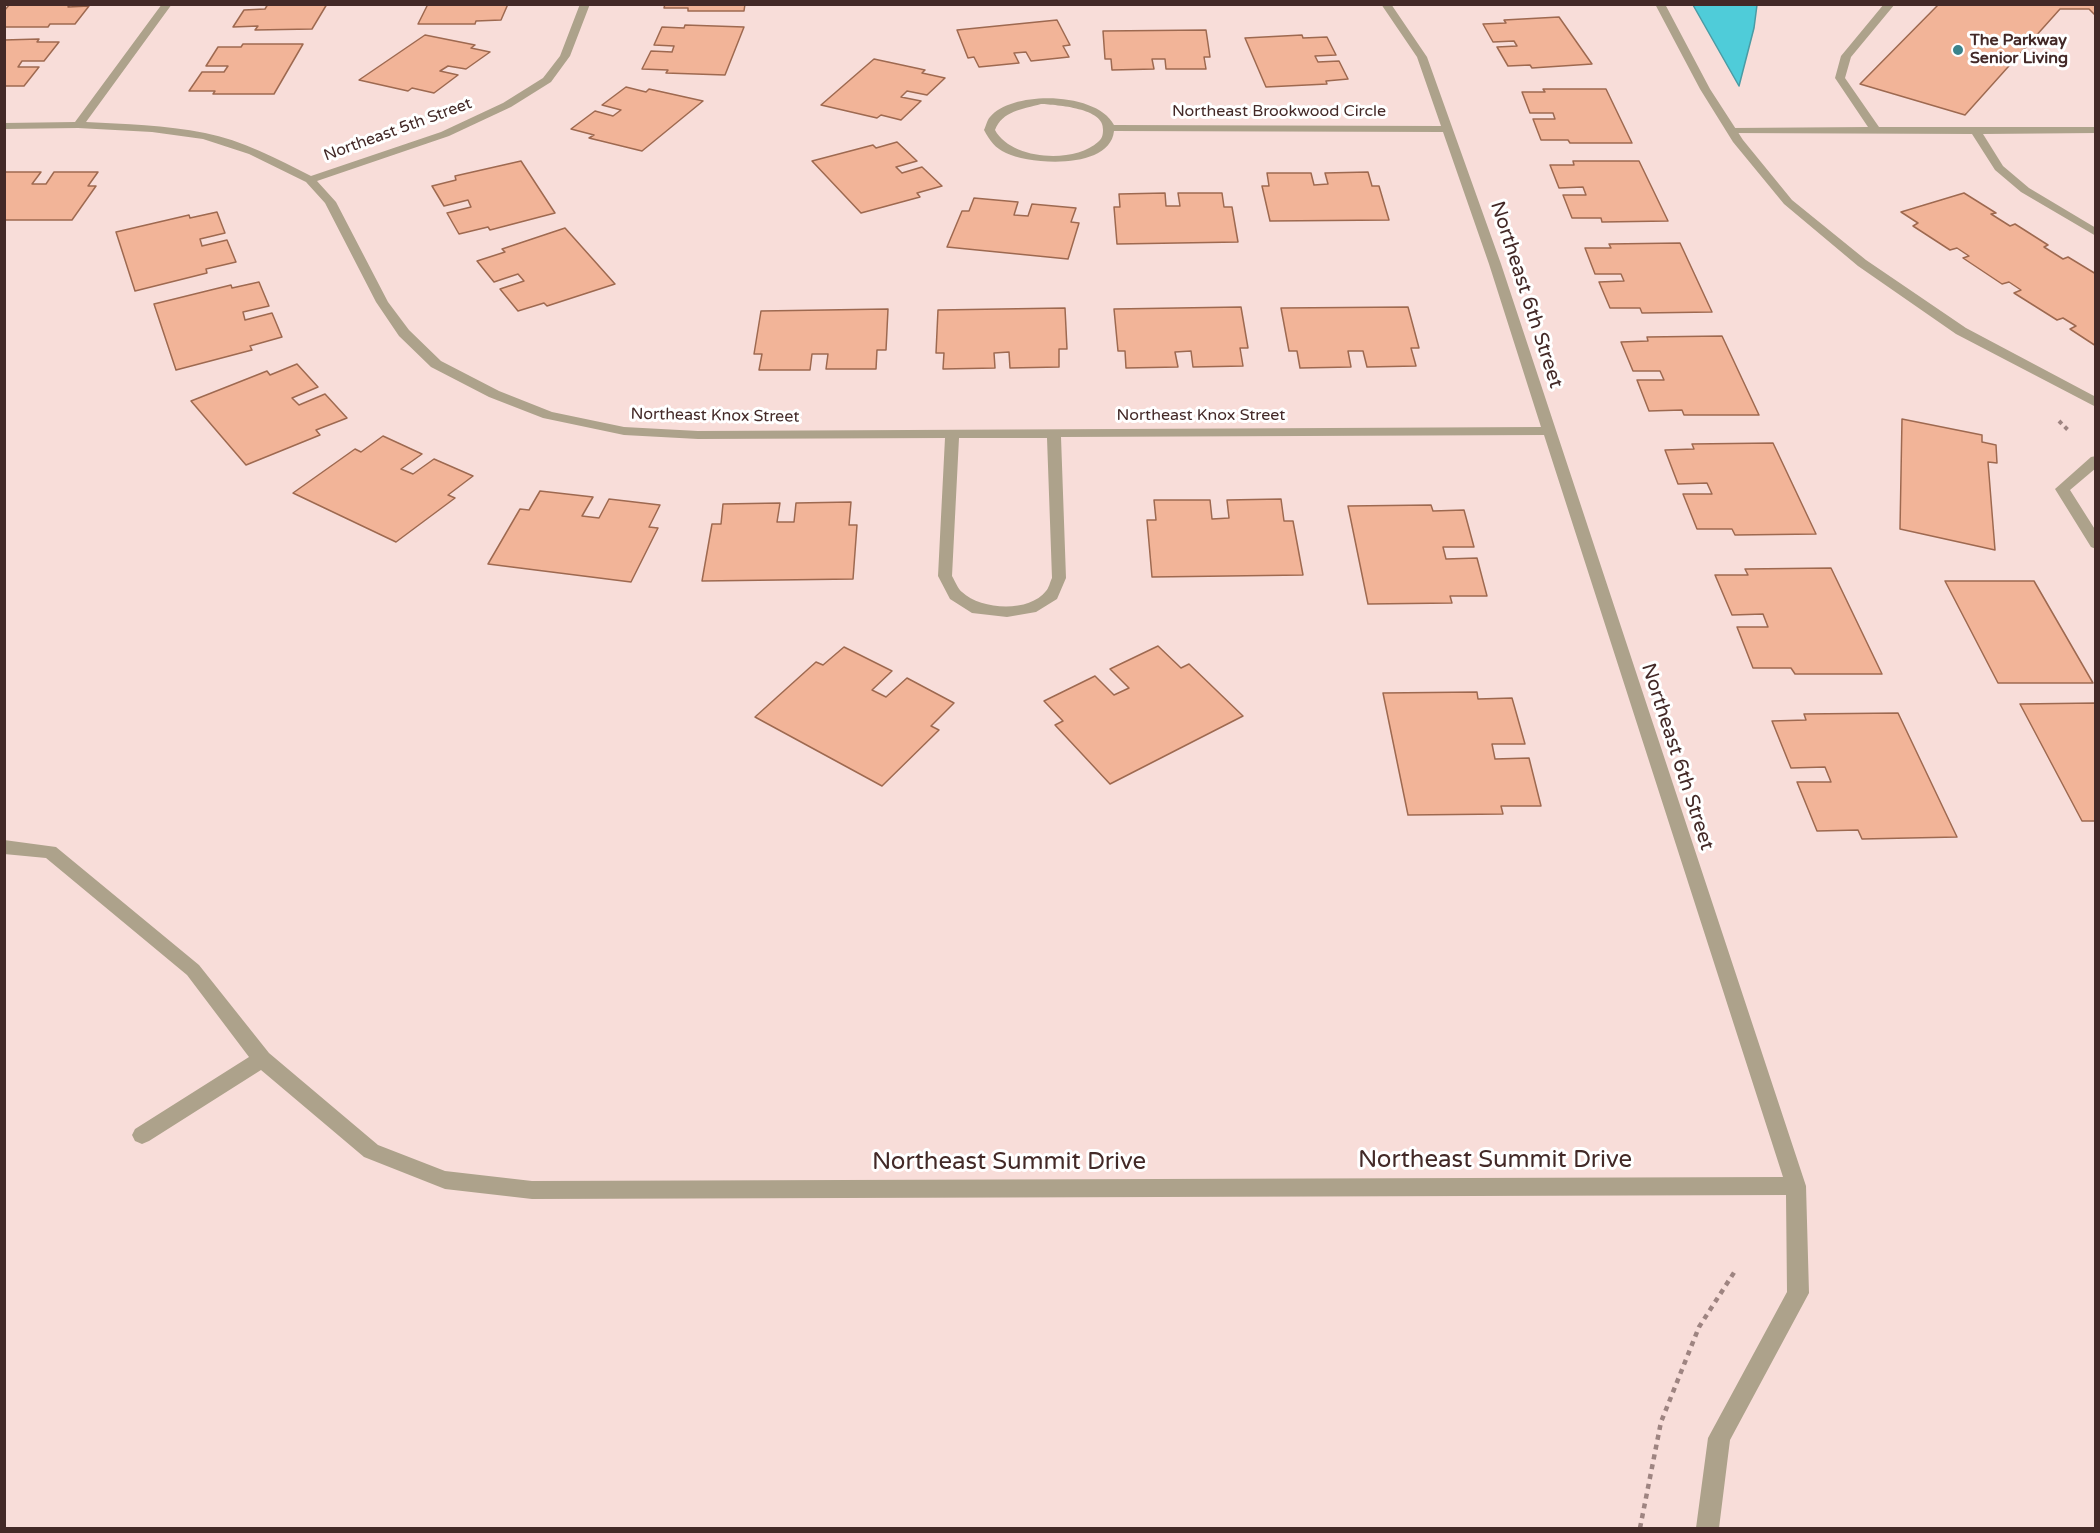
<!DOCTYPE html>
<style>
body{margin:0}
#map{position:relative;width:2100px;height:1533px;overflow:hidden;background:#f8ddd9;font-family:"Varela Round",sans-serif}
canvas{display:block}
.frame{position:absolute;inset:0;border:6px solid #432927;pointer-events:none}
</style>
<div id="map">
<canvas width="2100" height="1533"></canvas>
<div class="frame"></div>
</div>
<script>
const g = document.querySelector('canvas').getContext('2d');
g.lineJoin = 'round';
function fillPath(path, color) {
  g.fillStyle = color;
  g.fill(path, 'evenodd');
}
function trace(path, color, width, dash) {
  g.strokeStyle = color;
  g.lineWidth = width;
  g.lineCap = dash ? 'butt' : 'round';
  g.setLineDash(dash || []);
  g.stroke(path);
}
function label(font, color, halo, rows, align = 'center') {
  g.font = font + ' "Varela Round",sans-serif';
  g.lineWidth = 6;
  g.setLineDash([]);
  g.textBaseline = 'middle';
  g.strokeStyle = halo;
  g.fillStyle = color;
  for (const [text, x, y, turn = 0] of rows) {
    g.save();
    g.translate(x, y);
    g.rotate((+turn || 0) * Math.PI / 180);
    g.textAlign = isNaN(turn) ? turn : align;
    if (halo) g.strokeText(text, 0, 0);
    g.fillText(text, 0, 0);
    g.restore();
  }
}
const water = new Path2D(`
 M1693 5H1757L1754 28 1739 86Z`);
const building = new Path2D(`
 M10 4H70L68 7 89 6 75 24H50L48 27H4V11Z
 M268 4H327L312 29 255 30 258 26 233 27 244 10 265 9Z
 M428 4H508L501 20 476 21 475 24H418Z
 M665 4H745L744 11H688V8H664Z
 M1939 4H2096V16L2089 9H2060L1965 115 1860 84Z
 M1559 17 1592 64 1532 68 1530 65 1508 66 1497 47 1517 46 1514 41 1493 42 1483 24 1506 23 1504 20Z
 M1057 20 1070 45 1063 46 1069 57 1031 61 1026 52 1014 53 1019 63 979 67 974 57 968 58 957 30Z
 M685 25 744 27 725 75 666 73 668 70 642 69 651 51 672 52 674 46 654 45 662 27 684 28Z
 M1206 30 1210 57H1204L1206 69H1166L1165 59H1152L1154 69 1112 70 1111 59H1105L1103 31Z
 M425 35 475 45 471 48 490 52 466 69 448 66 440 71 458 75 434 93 412 88 408 91 359 80Z
 M1302 35 1303 38 1327 37 1336 55 1315 56 1318 62 1339 61 1348 79 1326 81 1327 84 1266 87 1245 38Z
 M39 39 37 42H59L44 61H22L18 67H39L24 86H4V40Z
 M243 44H303L274 94H213L215 91H189L202 72H224L228 66H206L218 47H241Z
 M874 59 925 70 922 73 945 78 927 95 907 91 901 97 921 101 901 120 881 115 877 118 821 105Z
 M626 87 646 92 649 89 703 101 642 151 589 138 594 135 571 129 595 111 613 116 621 110 602 105Z
 M1543 89H1606L1632 143H1570L1568 140H1541L1533 119H1555L1553 113H1530L1522 92H1545Z
 M897 142 917 161 896 167 902 173 922 167 942 186 917 193 920 197 861 213 812 161 873 145 876 148Z
 M521 161 555 213 490 230 488 227 459 234 447 213 471 207 468 200 444 206 432 186 456 180 455 176Z
 M1573 161H1639L1668 221 1602 222 1601 218H1572L1563 195H1586L1583 187 1559 188 1550 165H1574Z
 M4 172H41L32 184H46L54 172H98L88 186H96L72 220H4Z
 M1368 172 1372 186H1379L1389 220 1270 221 1262 186H1269L1267 173H1311L1314 185 1328 184 1325 173Z
 M1165 193 1166 206H1180L1178 193H1222L1224 207H1232L1238 242 1117 244 1114 207H1120L1119 194Z
 M1964 193 1996 213 1991 214 2010 226 2015 224 2048 245 2044 247 2063 259 2068 257 2096 274V346L2070 329 2076 326 2063 318 2057 320 2014 293 2021 290 2009 282 2002 284 1963 258 1969 256 1957 248 1950 250 1913 226 1918 223 1901 212Z
 M974 198 1018 202 1014 215 1028 216 1032 204 1076 208 1071 222 1079 223 1068 259 947 247 962 211H969Z
 M217 212 225 233 200 239 202 246 227 240 236 262 206 269 207 273 135 291 116 232 189 215 190 218Z
 M565 228 615 284 547 306 544 303 518 311 500 289 524 281 518 274 494 282 477 261 505 252 502 249Z
 M1680 243 1712 312 1642 313 1640 308H1610L1599 282 1624 281 1621 274H1595L1585 248H1611L1609 244Z
 M259 282 269 306 243 312 245 320 272 313 282 337 250 346 252 350 176 370 154 304 231 285 232 288Z
 M1241 307 1248 348H1240L1243 366 1193 367 1191 351 1175 352 1178 367 1126 368 1125 351H1118L1114 309Z
 M1408 307 1419 348H1411L1416 366 1367 367 1363 351H1348L1351 367 1300 368 1297 351H1289L1281 308Z
 M1065 308 1067 349H1059V367L1010 368 1009 352 994 353 995 368 943 369 944 353H936L938 310Z
 M888 309 886 350H877L876 369H826L828 354H812L810 370H759L762 354H754L761 311Z
 M1722 336 1759 415H1684L1682 410 1649 411 1637 380H1664L1660 371H1633L1621 342 1648 341 1647 337Z
 M297 364 318 387 292 398 299 405 325 394 347 418 316 430 320 435 246 465 191 401 267 371 270 375Z
 M1902 419 1982 435V442L1996 445 1997 463 1988 462 1995 550 1900 529Z
 M383 436 422 454 401 469 413 474 434 459 473 476 448 495 455 498 396 542 293 493 355 449 361 452Z
 M1773 443 1816 534 1735 535 1732 529H1697L1683 494H1712L1707 483 1678 484 1665 450 1694 449 1692 444Z
 M540 491 593 497 582 516 599 518 609 499 660 505 649 527 658 528 631 582 488 564 520 509 529 510Z
 M1281 499 1284 521H1293L1303 575 1152 577 1147 520H1156L1154 500H1210L1212 519 1229 518 1227 500Z
 M851 502 849 525H857L853 579 702 581 712 524H721L723 504 780 503 777 522H794L796 503Z
 M1431 505 1433 511 1464 510 1474 547H1443L1446 559 1477 558 1487 596H1450L1452 603 1368 604 1348 506Z
 M1831 568 1882 674H1795L1791 668H1753L1737 627H1768L1763 614 1732 615 1715 575H1748L1745 569Z
 M1945 581H2034L2093 683H1998Z
 M1158 646 1181 668 1189 664 1243 716 1110 784 1055 725 1063 721 1044 701 1095 676 1114 695 1129 688 1110 669Z
 M844 647 892 671 872 690 886 697 907 678 954 703 931 726 939 730 882 786 755 717 816 662 823 665Z
 M1477 692 1478 699 1512 698 1525 744H1492L1495 759 1529 758 1541 806H1501L1503 814 1408 815 1383 693Z
 M2096 703V821H2082L2020 704Z
 M1898 713 1957 837 1862 839 1858 830 1817 831 1797 782H1831L1825 767 1791 768 1772 721 1806 720 1804 714Z`);
const pathFar1 = new Path2D(`
 M2059 421 2069 431`);
const path = new Path2D(`
 M1640 1528 1661 1422 1699 1327 1735 1271`);
const service = new Path2D(`
 M1884 4H1895L1851 57 1845 78 1879 127H2096V133L1983 134 2003 166 2029 188 2096 228V236L2021 192 1995 170 1972 134 1728 133V129L1732 128 1868 127 1835 78 1841 56Z`);
const minor = new Path2D(`
 M162 4H172L86 122C125 124 165 125 205 133 242 140 277 159 311 176L441 132 503 103 543 78 560 56 580 4H590L570 56 551 82 511 107 449 136 317 181 336 202 388 302 409 330 441 361 499 391 552 412 624 427 698 431 1541 427 1489 264 1443 132 1114 131C1110 170 1031 165 1006 153 995 148 990 141 984 130 986 126 987 120 990 117 1013 90 1097 92 1114 125L1441 126 1417 57 1381 4H1391L1427 57 1501 264 1806 1186 1809 1293 1730 1440 1719 1528H1696L1708 1438 1787 1292 1786 1195 532 1199 445 1189 364 1157 261 1070 149 1141 142 1144 135 1141 132 1135 135 1129 249 1057 187 975 46 858 4 854V840L56 847 199 965 269 1053 378 1145 445 1171 532 1181 1783 1177 1544 435 1061 437 1066 578 1057 599 1036 612 1007 617 972 613 950 599 938 576 945 438 698 439 624 435 543 418 489 397 431 367 399 336 376 302 325 203 306 182 249 154 203 139 152 132 78 128 4 129V123L75 122ZM1041 104C1057 105 1105 108 1103 130 1103 135 1102 139 1098 142 1074 164 1011 160 995 130 1002 111 1023 109 1041 104ZM959 438H1047L1052 578C1050 582 1049 588 1046 591 1029 613 981 610 962 592 958 589 955 581 952 576Z
 M1655 4H1665L1710 89 1743 140 1792 200 1866 260 1966 328 2096 397V407L1956 334 1858 266 1784 204 1733 142 1700 89Z
 M2096 456V468L2070 490 2096 531V549L2091 547 2055 489 2091 457Z`);
const markers = [
 [1958,50,6,"#3b838b"]
];
const farPoinames = [
 ["The Parkway",1970,41],
 ["Senior Living",1970,59]
];
const farStreetnames = [
 ["Northeast Brookwood Circle",1279,112],
 ["Northeast 5th Street",398,130,-20],
 ["Northeast Knox Street",715,416,1],
 ["Northeast Knox Street",1201,416]
];
const streetNames = [
 ["Northeast 6th Street",1526,295,72],
 ["Northeast 6th Street",1677,757,72]
];
const nearStreetnames = [
 ["Northeast Summit Drive",1495,1161],
 ["Northeast Summit Drive",1009,1163]
];
fillPath(water, '#4fccd9');
trace(water, '#4b9ba4', 1.5);
fillPath(building, '#f2b498');
trace(building, '#9e6950', 1.5);
trace(pathFar1, '#9e8481', 4, [4, 4]);
trace(path, '#9e8481', 4.5, [5, 5]);
fillPath(service, '#ada28b');
fillPath(minor, '#ada28b');
for (const [x, y, r, color] of markers) {
  const dot = new Path2D();
  dot.arc(x, y, r, 0, 2 * Math.PI);
  g.fillStyle = color;
  g.fill(dot);
  trace(dot, '#fff', 2);
}
label('bold 16px', '#432927', '#fff', farPoinames, 'left');
label('16px', '#432927', '#fff', farStreetnames);
label('20px', '#432927', '#fff', streetNames);
label('24px', '#432927', '#fff', nearStreetnames);
</script>
